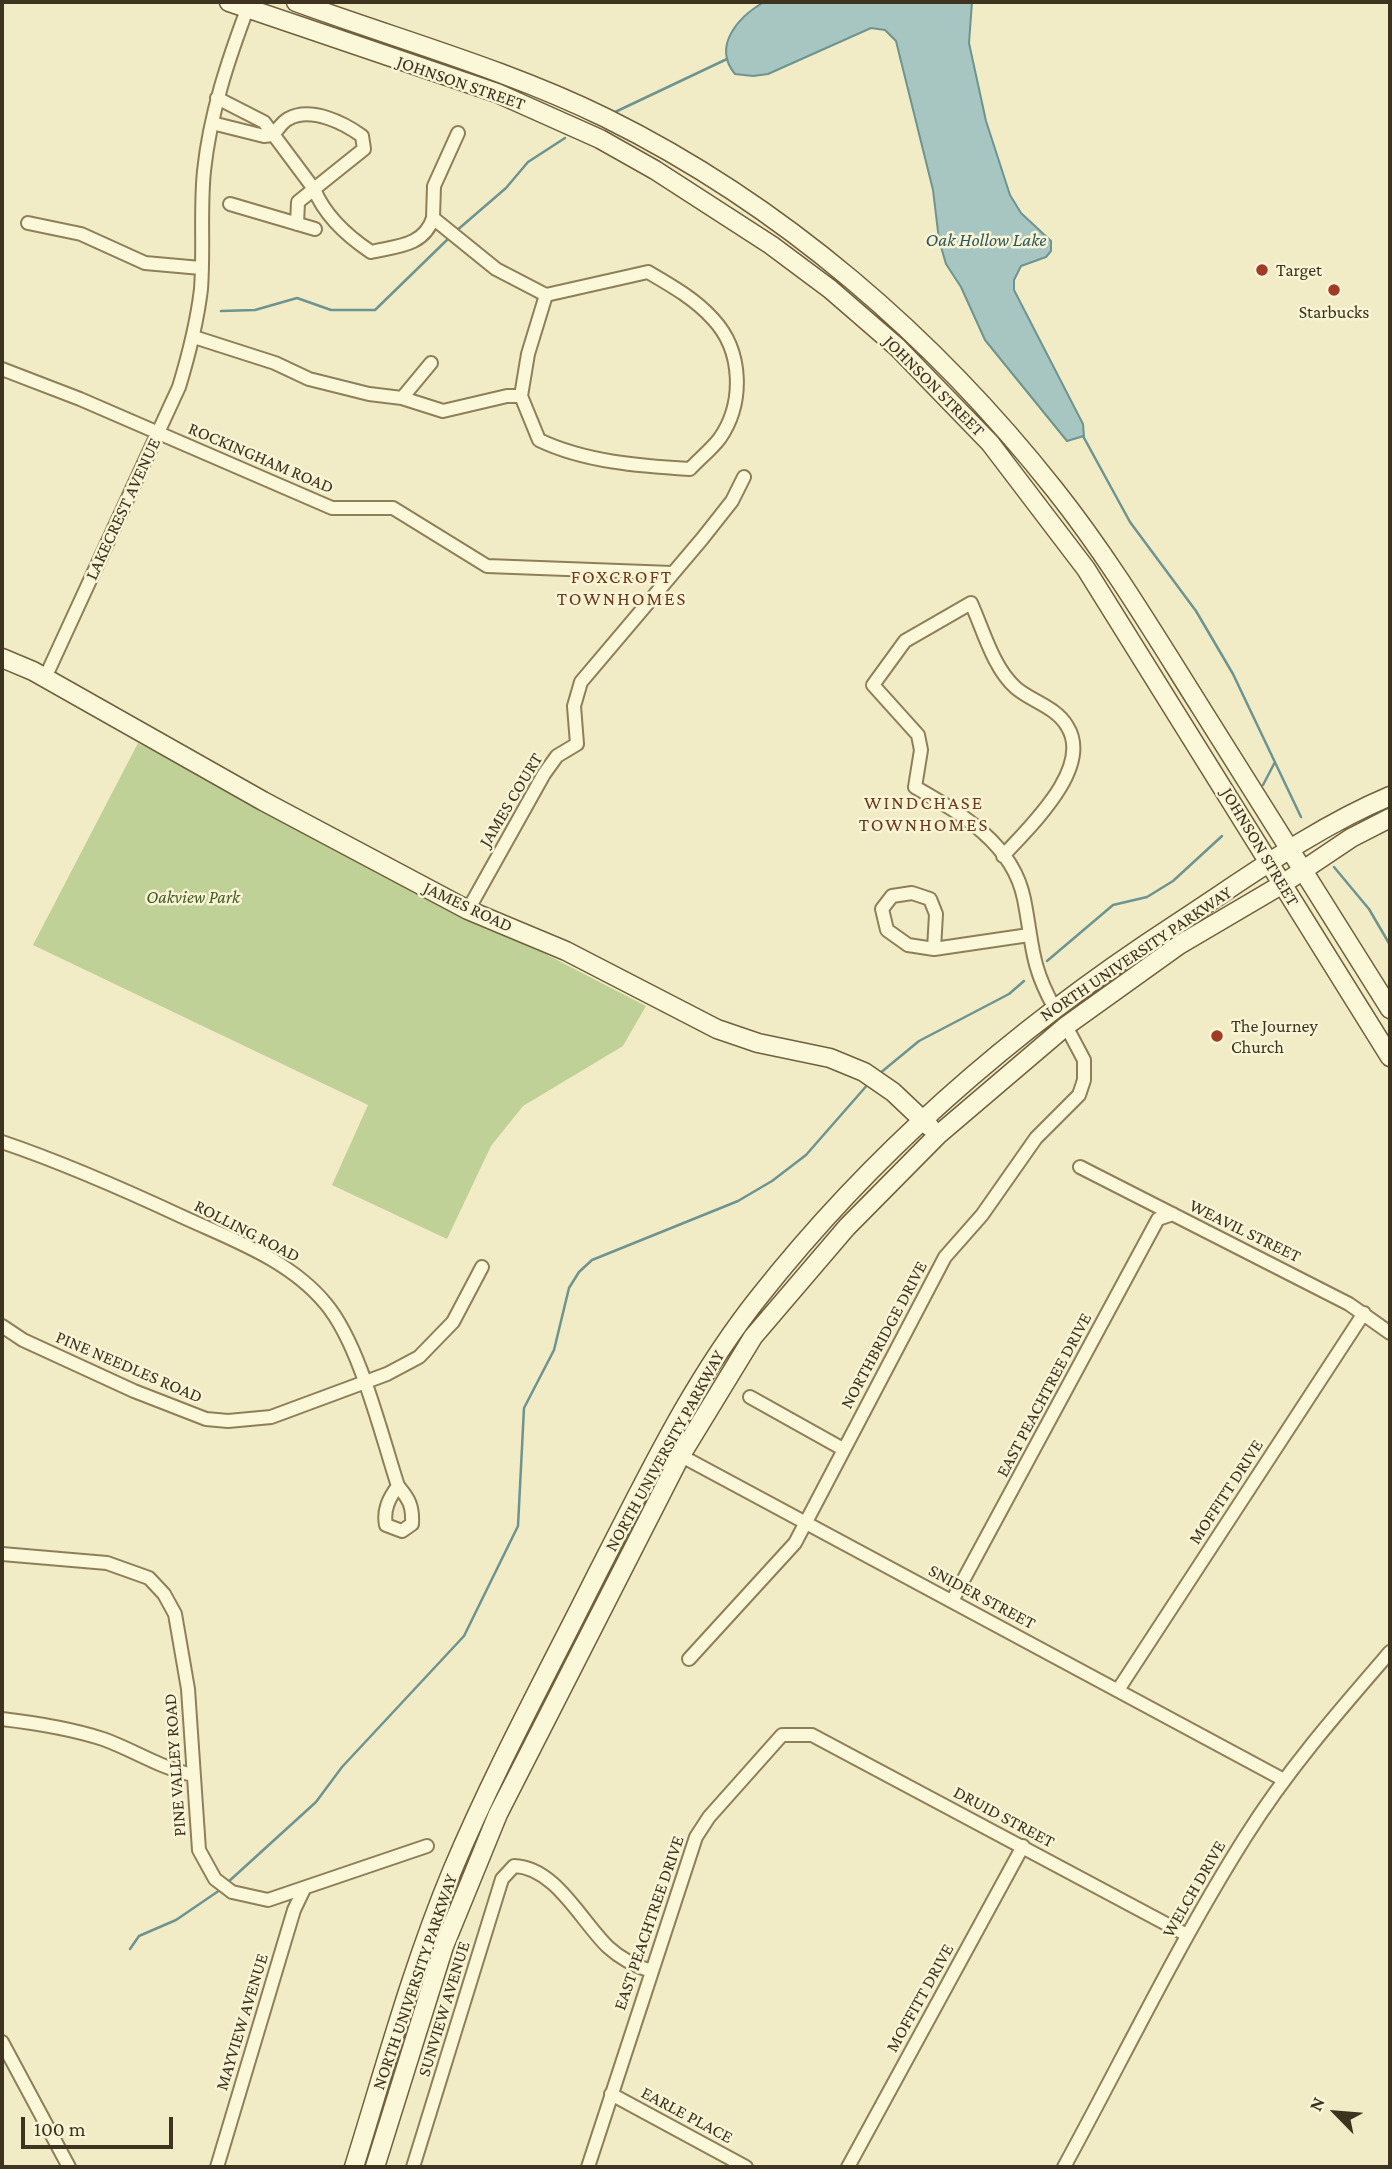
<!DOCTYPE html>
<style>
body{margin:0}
#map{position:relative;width:1392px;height:2169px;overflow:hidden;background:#f1ecc5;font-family:"Crimson Pro",serif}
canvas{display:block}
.frame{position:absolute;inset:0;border:4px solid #3d331e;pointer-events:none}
.north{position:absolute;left:1301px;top:2078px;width:70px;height:70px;-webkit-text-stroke:5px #f8f4d5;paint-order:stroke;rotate:295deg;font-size:19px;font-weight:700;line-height:28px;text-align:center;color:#3d331e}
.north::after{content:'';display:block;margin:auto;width:24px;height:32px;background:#3d331e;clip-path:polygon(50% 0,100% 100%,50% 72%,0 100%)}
.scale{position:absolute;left:21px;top:2117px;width:152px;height:32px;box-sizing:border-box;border:4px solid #3d331e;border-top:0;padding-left:9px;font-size:21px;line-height:24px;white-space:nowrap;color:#3d331e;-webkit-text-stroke:5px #f8f4d5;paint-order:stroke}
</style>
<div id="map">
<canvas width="1392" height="2169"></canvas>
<div class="frame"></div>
<div class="north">N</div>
<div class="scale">100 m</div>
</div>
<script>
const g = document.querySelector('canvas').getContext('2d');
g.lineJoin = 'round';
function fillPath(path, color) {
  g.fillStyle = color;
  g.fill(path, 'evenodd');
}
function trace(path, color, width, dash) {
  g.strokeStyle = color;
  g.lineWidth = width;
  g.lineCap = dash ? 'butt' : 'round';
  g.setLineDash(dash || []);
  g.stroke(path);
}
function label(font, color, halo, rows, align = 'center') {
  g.font = font + ' "Crimson Pro",serif';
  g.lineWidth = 5;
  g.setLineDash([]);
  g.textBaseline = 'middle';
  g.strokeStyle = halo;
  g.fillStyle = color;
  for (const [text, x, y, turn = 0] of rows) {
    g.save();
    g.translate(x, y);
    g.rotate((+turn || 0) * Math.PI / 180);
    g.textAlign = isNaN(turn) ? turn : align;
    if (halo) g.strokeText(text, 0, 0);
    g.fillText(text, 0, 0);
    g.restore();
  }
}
const green = new Path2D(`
 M138 743 646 1006 623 1046 523 1106 491 1146 447 1239 332 1185 368 1105 33 945Z`);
const water = new Path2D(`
 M764 2H972L969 43 986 121 1010 195 1021 213 1051 241V251L1046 257 1021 266 1014 280V290L1083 424 1084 436 1067 441 985 340 961 287 946 264 939 240 933 190 896 41 885 30 871 28 768 74 753 76 735 74C712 46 738 17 764 2Z`);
const stream = new Path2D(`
 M613 113 727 59
 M455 232 506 188 528 162 565 138
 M221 311 255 310 297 298 331 310H375L450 237
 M1083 436 1130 522 1196 611 1233 674 1301 817
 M1263 785 1275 762
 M1334 867 1369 909 1390 945
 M1047 961 1113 905 1147 897 1173 881 1222 836
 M879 1074 919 1041 1009 994 1024 981
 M227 1883 316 1802 342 1767 464 1636 518 1526 524 1408 554 1350 569 1288 579 1272 592 1260 738 1201 772 1181 806 1155 869 1083
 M130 1949 139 1936 176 1920 220 1890`);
const street = new Path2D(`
 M217 98 264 122 314 189 298 202 297 224
 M212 123 264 136 272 135C277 131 282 122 288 119 311 106 344 123 362 136L364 149 314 189C325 216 347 236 371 252 397 246 424 246 433 218
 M458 133 434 186 433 218 496 269 546 295
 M230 204 315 229
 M28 223 81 234 145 263 201 268
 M194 337 275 363 309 379 369 394 402 398 431 363
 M2 369 80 399 332 508H393L487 566 672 573
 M402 398 443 411 507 396H521L539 440C585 462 640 466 690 469 699 459 712 449 720 438 744 403 743 351 713 319 695 299 672 286 648 272L546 295 528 354 521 396
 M45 678 179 387C189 354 197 323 201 289 204 250 200 210 204 171 210 114 228 60 248 7
 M1003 856C1028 828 1094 768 1067 726 1056 707 1031 701 1016 688 993 668 983 629 971 603L905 641 873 685 918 735 921 750 915 787C960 813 1013 843 1024 899 1033 944 1030 964 1054 1007
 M468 910 544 774 557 756 577 744 574 706 581 682 702 539 732 501 744 477
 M934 949 936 914 930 899 912 893 892 896 882 909 887 930 908 945 934 949 1029 935
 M2 1142C64 1163 123 1189 183 1217 233 1240 290 1260 326 1304 360 1345 381 1434 398 1486 409 1499 413 1506 412 1524L402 1531 386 1525C383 1510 389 1498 398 1486
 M1080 1167 1349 1304 1390 1333
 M2 1326 23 1340 134 1391 206 1419 228 1421 271 1417 387 1374 419 1357 453 1322 482 1267
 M750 1397 843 1449
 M674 1452 1284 1780
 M2 1554 107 1563 149 1578 164 1594 175 1614 188 1689 199 1850 215 1879 232 1892 268 1900 427 1846
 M952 1601 1158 1219 1173 1214
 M689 1659 795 1543 945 1257 982 1215 1036 1138 1079 1095 1084 1080V1060L1066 1026
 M1118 1690 1364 1313
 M2 1719C36 1723 69 1728 103 1739 134 1750 160 1768 193 1775
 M2 2042 69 2167
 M611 2094 746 2167
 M217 2167 294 1910 304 1889
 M413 2167 502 1879 514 1866C555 1867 581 1921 608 1947 621 1959 635 1966 651 1971
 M588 2167 696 1837 709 1817 782 1735H812L1187 1935
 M848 2167 1023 1846
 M1064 2167C1124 2057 1179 1942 1246 1836 1288 1769 1339 1711 1390 1652`);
const secondary = new Path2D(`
 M229 2 497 93 600 139 655 170 771 245 830 289 897 347 990 443 1086 569 1390 1057
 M296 2C400 40 506 69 606 118 782 205 934 337 1055 490 1109 558 1155 635 1201 708 1264 809 1327 909 1390 1009
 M2 658 33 671 263 801 468 910 566 951 717 1029 758 1043 830 1058 864 1072 893 1092 930 1127
 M354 2167C385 2068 412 1967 452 1871 495 1769 548 1672 597 1574 646 1479 692 1381 759 1297 875 1150 1019 1026 1176 924 1245 879 1314 828 1390 796
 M375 2167 444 1946 498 1814 681 1455 753 1337 847 1227 938 1135 1066 1026 1179 945 1281 885 1351 838 1390 818`);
const markers = [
 [1262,270,7,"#a23b25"],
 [1334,290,7,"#a23b25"],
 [1217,1036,7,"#a23b25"]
];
const streetNames = [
 ["JOHNSON STREET",461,83,19],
 ["JOHNSON STREET",934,386,45],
 ["ROCKINGHAM ROAD",261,458,23],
 ["LAKECREST AVENUE",123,509,-65],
 ["JAMES COURT",511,800,-59],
 ["JOHNSON STREET",1260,847,59],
 ["JAMES ROAD",468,907,25],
 ["NORTH UNIVERSITY PARKWAY",1136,954,-34],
 ["ROLLING ROAD",247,1231,27],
 ["WEAVIL STREET",1245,1231,26],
 ["NORTHBRIDGE DRIVE",884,1335,-62],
 ["PINE NEEDLES ROAD",129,1367,23],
 ["EAST PEACHTREE DRIVE",1044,1395,-62],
 ["NORTH UNIVERSITY PARKWAY",665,1451,-61],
 ["MOFFITT DRIVE",1226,1492,-57],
 ["SNIDER STREET",982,1597,28],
 ["PINE VALLEY ROAD",175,1765,-94],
 ["DRUID STREET",1004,1817,28],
 ["WELCH DRIVE",1194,1889,-60],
 ["EAST PEACHTREE DRIVE",649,1923,-71],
 ["NORTH UNIVERSITY PARKWAY",415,1982,-71],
 ["MOFFITT DRIVE",920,1998,-61],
 ["SUNVIEW AVENUE",444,2009,-73],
 ["MAYVIEW AVENUE",242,2022,-73],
 ["EARLE PLACE",687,2115,28]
];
const poiNames = [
 ["Target",1276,270],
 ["Starbucks",1334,312,"center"],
 ["The Journey",1231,1026],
 ["Church",1231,1047]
];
const parkNames = [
 ["Oakview Park",193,897]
];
const waterNames = [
 ["Oak Hollow Lake",986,240]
];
const neighbourhoodNames = [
 ["FOXCROFT",622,577],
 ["TOWNHOMES",622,599],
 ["WINDCHASE",924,803],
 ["TOWNHOMES",924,825]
];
fillPath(green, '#c0d198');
fillPath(water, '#a7c5c1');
trace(water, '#6d9491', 2);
trace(stream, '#6d9491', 2.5);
trace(street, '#8e7f59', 16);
trace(secondary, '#70603c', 21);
trace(street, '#fbf7d9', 12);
trace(secondary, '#fbf7d9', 18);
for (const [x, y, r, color] of markers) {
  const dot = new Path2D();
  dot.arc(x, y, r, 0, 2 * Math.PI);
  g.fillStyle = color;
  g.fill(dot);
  trace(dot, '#f8f4d5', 2.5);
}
label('18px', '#3d331e', '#f8f4d5', streetNames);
label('18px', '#3d331e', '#f8f4d5', poiNames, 'left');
label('italic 18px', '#435b23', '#f8f4d5', parkNames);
label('italic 19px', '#2d585e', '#f8f4d5', waterNames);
g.letterSpacing = '2px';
label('19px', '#6d3b1b', '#f8f4d5', neighbourhoodNames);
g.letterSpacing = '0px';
</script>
